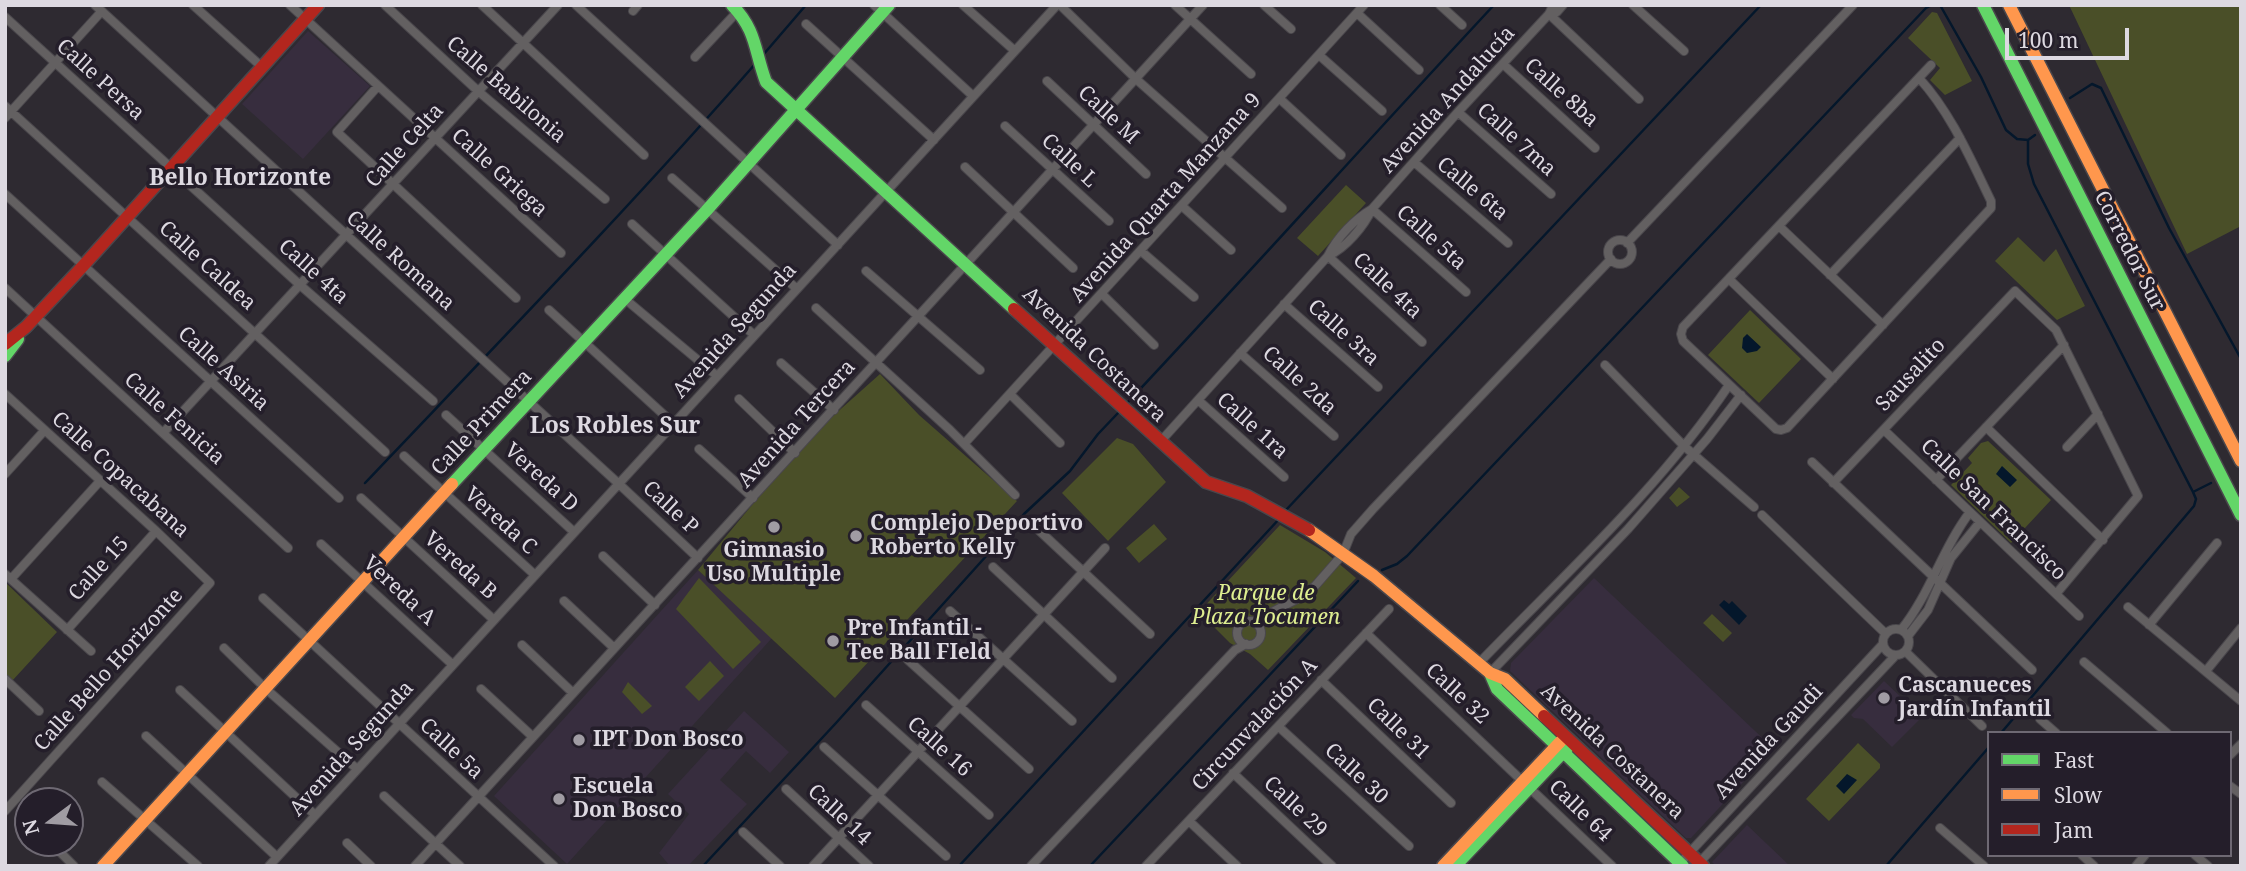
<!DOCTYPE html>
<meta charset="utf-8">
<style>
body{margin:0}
#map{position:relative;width:2246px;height:871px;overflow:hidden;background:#2e2a31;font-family:"Noto Serif",serif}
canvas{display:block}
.frame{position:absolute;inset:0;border:7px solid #ddd9e1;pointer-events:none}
.legend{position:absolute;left:1987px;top:731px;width:245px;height:126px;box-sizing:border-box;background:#241e2a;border:2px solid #6e6973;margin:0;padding:9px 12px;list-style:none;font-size:21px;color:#ddd9e1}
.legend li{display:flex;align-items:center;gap:14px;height:35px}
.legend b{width:35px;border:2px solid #6e6973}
.north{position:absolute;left:14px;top:787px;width:70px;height:70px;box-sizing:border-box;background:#241e2a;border:2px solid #6e6973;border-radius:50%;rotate:254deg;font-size:19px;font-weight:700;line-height:28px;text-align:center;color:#ddd9e1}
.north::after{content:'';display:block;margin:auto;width:24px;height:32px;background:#a09ca3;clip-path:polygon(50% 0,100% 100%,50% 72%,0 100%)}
.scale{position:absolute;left:2005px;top:28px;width:124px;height:32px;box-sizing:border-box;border:4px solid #ddd9e1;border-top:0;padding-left:9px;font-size:21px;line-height:24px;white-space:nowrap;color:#ddd9e1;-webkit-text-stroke:5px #241e2a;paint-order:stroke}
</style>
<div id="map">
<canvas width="2246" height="871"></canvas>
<div class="frame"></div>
<ul class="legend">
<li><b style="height:9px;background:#63d668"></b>Fast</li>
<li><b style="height:9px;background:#ff974d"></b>Slow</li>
<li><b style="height:9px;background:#b3261e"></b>Jam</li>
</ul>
<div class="north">N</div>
<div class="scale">100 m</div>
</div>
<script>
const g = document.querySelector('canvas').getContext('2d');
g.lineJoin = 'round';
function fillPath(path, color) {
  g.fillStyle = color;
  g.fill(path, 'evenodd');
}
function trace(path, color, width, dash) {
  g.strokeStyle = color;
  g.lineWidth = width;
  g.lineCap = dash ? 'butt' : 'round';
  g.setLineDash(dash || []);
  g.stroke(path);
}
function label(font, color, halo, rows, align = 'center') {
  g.font = font + ' "Noto Serif",serif';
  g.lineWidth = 7;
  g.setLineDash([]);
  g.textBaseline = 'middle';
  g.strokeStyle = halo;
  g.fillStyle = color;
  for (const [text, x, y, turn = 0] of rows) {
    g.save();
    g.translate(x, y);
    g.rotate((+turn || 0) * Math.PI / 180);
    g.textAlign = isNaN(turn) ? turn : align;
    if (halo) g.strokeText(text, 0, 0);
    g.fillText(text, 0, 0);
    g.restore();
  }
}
const built = new Path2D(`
 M308 31 370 86 303 159 242 104Z
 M698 570 772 638 567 864 494 796Z
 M1594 578 1774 749 1691 838H1686L1510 671 1511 663Z
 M1884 681 1922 717 1892 747 1863 719 1854 718 1851 715Z
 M744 711 789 752 770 773 746 751 720 780 747 804 688 866H670L659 853 689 814 668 794Z
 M1747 825 1790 866H1716L1712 862Z`);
const green = new Path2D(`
 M2069 5H2241V226L2187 254Z
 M1932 12 1937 13 1972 81 1945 95 1930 80 1940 68 1908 38Z
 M1346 185 1366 203 1318 256 1297 238Z
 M2018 237 2044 262 2056 249 2085 306 2057 320 1995 261Z
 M1750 310 1801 359 1759 403 1708 355Z
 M880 374 919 415 1017 501 835 698 698 570 806 440Z
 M1117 438 1133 444 1166 482 1108 541 1062 493Z
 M1988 441 2051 500 2011 543 1951 485 1972 463 1968 458 1981 443Z
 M1679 487 1690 497 1677 507 1669 498Z
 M1154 524 1167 539 1139 563 1126 548Z
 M1280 525 1325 552 1356 578 1268 670 1250 654 1230 643 1199 612Z
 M699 578 761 642 733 669 676 609Z
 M5 582 57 632 12 681 5 675Z
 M1712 614 1732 633 1723 642 1703 623Z
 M710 661 724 676 699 701 685 687Z
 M628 682 652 706 642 714 622 692Z
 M1858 743 1880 764V768L1829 821 1806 799Z`);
const water = new Path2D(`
 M1747 334 1761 347 1757 351 1747 353 1742 348 1743 338Z
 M2002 466 2017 480 2010 487 1996 474Z
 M1724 600 1729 604 1732 601 1747 616 1739 625 1719 605Z
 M1847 774 1857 780 1844 794 1836 786Z`);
const stream = new Path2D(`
 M1940 5 1981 77 2006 130 2017 139 2028 140 2035 135
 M763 55 806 5
 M2070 98 2092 84 2101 88 2169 228 2241 359
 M2028 140V164L2034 184 2193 492
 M1128 402C1251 271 1371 137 1494 5
 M365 483C497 344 630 207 756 63
 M1286 510 1761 5
 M1382 570 1397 564 1407 556 1926 8 1932 5
 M2001 733 2194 506 2196 499 2193 492 2211 483
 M703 866 836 723 1024 514 1070 471 1098 434 1118 413
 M959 866 1280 518
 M1090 866 1358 581
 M1886 866 1989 747`);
const street = new Path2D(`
 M95 5 619 484 698 558
 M193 5 262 67
 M290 5 561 253
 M385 5 478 91 605 199
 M482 5 644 155
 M576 5 838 245
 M874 5 973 96
 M963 5 1015 51
 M1060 5 1136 79 1282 208
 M1175 5 1251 74
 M1264 5 1291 29
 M1440 5 1462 25
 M1633 5 1684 51
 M633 11 638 5
 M1357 13 1419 70
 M1549 14 1639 99
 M1549 14 1557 12 1563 5
 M5 17 300 285 433 401
 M806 24 934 140
 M1319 55 1382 111
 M695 57 738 11
 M1503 64 1595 148
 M1919 78C1951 113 1970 158 1991 201V208L1787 428 1781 430 1776 429 1683 341 1681 334 1683 327 1931 65
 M1047 81 1146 174
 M378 86 337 132 516 298
 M1280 99 1341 155
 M5 106 385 452
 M1458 112 1551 194
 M5 118 101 12
 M1005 126 1109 221
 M1414 162 1508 243
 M965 167 1073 268
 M672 178 797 289
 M5 194 339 498
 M1182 206 1231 250
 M1372 209 1466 292
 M632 224 754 335
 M1779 226 1883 325
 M1608 252a12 12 0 1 1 24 0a12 12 0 1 1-24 0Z
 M1627 243 1853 5
 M1141 251 1194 297
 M1328 256C1346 248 1364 226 1372 209L1458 112 1549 14 1553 5
 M1328 256 1422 342
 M866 271 980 370
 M1830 275 1960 138
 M1729 279 1833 379
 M5 288 288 548
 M1102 294 1154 345
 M625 299 717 376
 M1284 304 1378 387
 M816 308 950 430 1015 495
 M549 310 674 424
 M1240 353 1334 436
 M781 363 834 410
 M1605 365 1684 446 1754 507
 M5 394 156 531 210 583 5 811
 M1011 395 1060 443
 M739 399 795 453
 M1198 400 1284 477
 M446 415 574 532
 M1986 427 2103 540
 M1884 430 2079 616
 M163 433 558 5
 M1160 442 1328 256C1337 237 1355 219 1372 209
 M964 444 1364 5
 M2067 447 2098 414
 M699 449 753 498
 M404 456 535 575
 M1812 462 2032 670
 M5 474 44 431
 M1936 480 2064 345
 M1833 483 2015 291 2056 330 2138 496 2056 594
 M361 498 494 620
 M1762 515 1886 634
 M1030 522 1150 634
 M321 544 453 665
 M603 556 655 605
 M993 567 1112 678
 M5 574 91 651
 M11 579 100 481
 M263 598 554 866
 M564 601 614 648
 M2128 607 2241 701
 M950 611 1072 721
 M1237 633a12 12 0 1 1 24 0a12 12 0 1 1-24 0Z
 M1253 622 1297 599 1315 586 1343 554 1351 534 1373 509 1611 259
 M2149 625 2217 543
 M1883 642a13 13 0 1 1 26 0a13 13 0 1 1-26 0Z
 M67 630 156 531
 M1901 630C1930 594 1942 549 1970 512
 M1366 633 1612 866
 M1908 636 1928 610 1951 558 1980 522
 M522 645 573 693
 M224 648 265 688 357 769
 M1906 652 1982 726
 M908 660 1029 769
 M2084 662 2167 733
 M1479 663C1565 574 1660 488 1729 385
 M2206 671 2241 628
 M1490 673 1628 529 1707 439 1741 395
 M5 679 39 711
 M1321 680 1451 803
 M481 689 533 737
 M180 690 315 815
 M866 705 989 815
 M2040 719 2056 733
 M1279 727 1409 846
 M146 736 277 857
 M824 747 946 856
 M2230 755 2241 744
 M1233 773 1332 866
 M102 782 198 866
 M2230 786 2241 794
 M786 789 869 866
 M384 796 460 866
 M1189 821 1237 866
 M1940 828 1984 866
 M743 832 780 866
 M51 843 74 866
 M347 843 371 866
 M2082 855 2094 866
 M2195 855 2208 866
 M1680 863 1883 644
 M1698 864 1895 656
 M269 866 1057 5
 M415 866 1203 5
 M813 866 1105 548
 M1031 866 1235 650 1246 644
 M1146 866 1389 609
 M2136 866 2145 855`);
const fast = new Path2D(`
 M732 5C757 31 754 50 766 82L1014 309
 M1983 5 2241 515
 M5 356 18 339
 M452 484 706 211 889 5
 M1490 673 1497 689 1683 866
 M1455 866 1568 747`);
const slow = new Path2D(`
 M2009 5 2241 461
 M1309 530 1374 576 1490 673 1505 679 1544 716
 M103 866 452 484
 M1443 866 1561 741`);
const jam = new Path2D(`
 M1014 309 1206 482 1247 496 1309 530
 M5 344 26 327 83 266 318 5
 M1544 716 1703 866`);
const markers = [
 [774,527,7,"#a09ca3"],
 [856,536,7,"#a09ca3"],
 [833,641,7,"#a09ca3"],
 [1884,698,7,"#a09ca3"],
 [579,740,7,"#a09ca3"],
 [559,799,7,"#a09ca3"]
];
const streetNames = [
 ["Calle Persa",100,80,42],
 ["Calle Babilonia",506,90,41],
 ["Calle 8ba",1561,93,42],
 ["Avenida Andalucía",1448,100,-48],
 ["Calle M",1108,115,43],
 ["Calle 7ma",1516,140,42],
 ["Calle Celta",405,146,-48],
 ["Calle L",1069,161,43],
 ["Calle Griega",499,173,42],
 ["Calle 6ta",1472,189,40],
 ["Avenida Quarta Manzana 9",1166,198,-48],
 ["Calle 5ta",1431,238,42],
 ["Corredor Sur",2129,251,63],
 ["Calle Romana",400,261,42],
 ["Calle Caldea",207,266,42],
 ["Calle 4ta",313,272,42],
 ["Calle 4ta",1387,286,43],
 ["Avenida Segunda",735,331,-48],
 ["Calle 3ra",1343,333,42],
 ["Avenida Costanera",1094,355,43],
 ["Calle Asiria",223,369,42],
 ["Sausalito",1911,375,-47],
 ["Calle 2da",1299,381,42],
 ["Calle Fenicia",174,419,42],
 ["Calle Primera",482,423,-47],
 ["Avenida Tercera",797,424,-48],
 ["Calle 1ra",1252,426,42],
 ["Calle Copacabana",120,475,42],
 ["Vereda D",541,478,42],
 ["Calle P",670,508,43],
 ["Calle San Francisco",1993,510,44],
 ["Vereda C",500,521,42],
 ["Vereda B",460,566,42],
 ["Calle 15",99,569,-48],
 ["Vereda A",399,591,43],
 ["Calle Bello Horizonte",109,670,-48],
 ["Calle 32",1457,694,43],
 ["Circunvalación A",1255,725,-47],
 ["Calle 31",1398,729,44],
 ["Avenida Gaudi",1769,742,-47],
 ["Calle 16",939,747,42],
 ["Avenida Segunda",352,749,-48],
 ["Calle 5a",451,749,43],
 ["Avenida Costanera",1612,752,43],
 ["Calle 30",1356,774,43],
 ["Calle 29",1295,807,43],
 ["Calle 64",1580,811,44],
 ["Calle 14",839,815,43]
];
const poiNames = [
 ["Complejo Deportivo",870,524],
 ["Roberto Kelly",870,548],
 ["Gimnasio",774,551,"center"],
 ["Uso Multiple",774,575,"center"],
 ["Pre Infantil -",847,629],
 ["Tee Ball FIeld",847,653],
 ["Cascanueces",1898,686],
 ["Jardín Infantil",1898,710],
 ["IPT Don Bosco",593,740],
 ["Escuela",573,787],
 ["Don Bosco",573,811]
];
const parkNames = [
 ["Parque de",1266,594],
 ["Plaza Tocumen",1266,618]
];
const neighbourhoodNames = [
 ["Bello Horizonte",240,178],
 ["Los Robles Sur",615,426]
];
fillPath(built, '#372d3e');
fillPath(green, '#4a4f28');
fillPath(water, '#04172b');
trace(stream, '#04172b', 2.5);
trace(street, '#4a474c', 10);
trace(fast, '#4a474c', 15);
trace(slow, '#4a474c', 15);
trace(jam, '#4a474c', 15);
trace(street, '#636061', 8);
trace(fast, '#63d668', 12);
trace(slow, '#ff974d', 12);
trace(jam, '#b3261e', 12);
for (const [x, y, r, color] of markers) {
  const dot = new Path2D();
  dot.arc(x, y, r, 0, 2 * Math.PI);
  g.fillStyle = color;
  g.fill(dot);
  trace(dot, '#241e2a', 2.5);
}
label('21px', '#ddd9e1', '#241e2a', streetNames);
label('bold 21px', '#ddd9e1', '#241e2a', poiNames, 'left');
label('italic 21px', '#deee90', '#241e2a', parkNames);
label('bold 23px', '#ddd9e1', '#241e2a', neighbourhoodNames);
</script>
